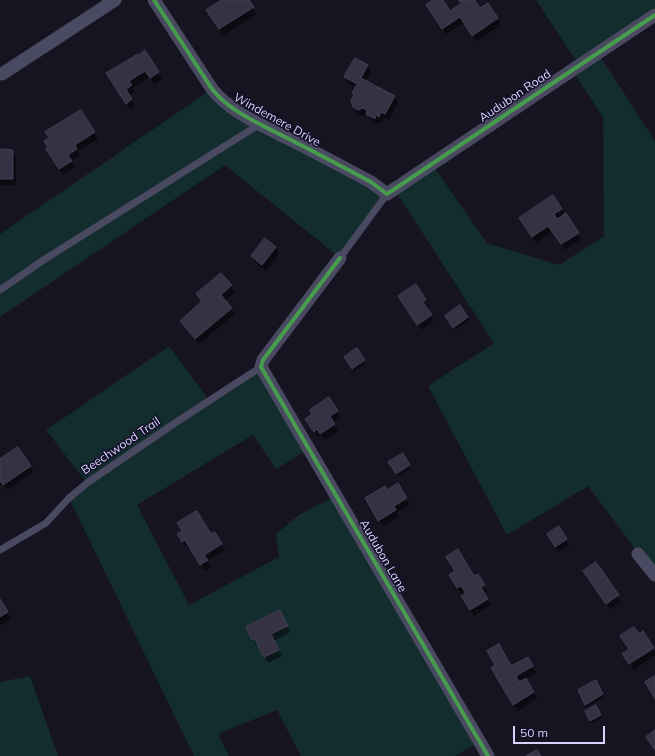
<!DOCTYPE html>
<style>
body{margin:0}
#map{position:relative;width:655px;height:756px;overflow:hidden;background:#161421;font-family:Mulish,sans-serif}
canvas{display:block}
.scale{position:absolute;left:513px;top:726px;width:92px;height:18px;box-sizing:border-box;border:2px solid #d9d4ff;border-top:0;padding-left:5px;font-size:12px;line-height:14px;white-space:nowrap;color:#d9d4ff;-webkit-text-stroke:3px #130f26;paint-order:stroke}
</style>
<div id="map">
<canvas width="655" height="756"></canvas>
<div class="scale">50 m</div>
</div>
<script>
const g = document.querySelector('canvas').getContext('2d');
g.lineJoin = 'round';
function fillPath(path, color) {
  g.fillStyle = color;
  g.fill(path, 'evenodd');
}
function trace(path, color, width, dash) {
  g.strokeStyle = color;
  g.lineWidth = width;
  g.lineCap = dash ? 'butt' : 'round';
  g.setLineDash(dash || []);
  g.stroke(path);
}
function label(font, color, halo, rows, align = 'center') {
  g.font = font + ' Mulish,sans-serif';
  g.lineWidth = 3;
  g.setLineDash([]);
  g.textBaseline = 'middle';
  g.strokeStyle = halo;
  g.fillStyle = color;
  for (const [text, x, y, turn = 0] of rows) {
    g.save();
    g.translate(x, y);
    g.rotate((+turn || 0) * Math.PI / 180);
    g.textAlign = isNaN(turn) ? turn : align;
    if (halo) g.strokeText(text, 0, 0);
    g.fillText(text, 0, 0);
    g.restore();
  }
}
const green = new Path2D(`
 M536 0H655V15L598 53 655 141V575L588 486 507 535 428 386 494 343 394 189 432 164 487 243 559 265 604 236 603 117 572 70 579 65Z
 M212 89 387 194 340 258 225 165 0 317V234Z
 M169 346 209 400 261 367 309 449 276 469 253 435 137 505 189 605 279 557 276 534 299 515 318 505 336 496 480 742 455 756H301L277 710 218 734 229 756H194L69 498 87 483 46 430Z
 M30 676 58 756H0V682Z`);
const shadow = new Path2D(`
 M224 0H248L256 14 223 35 208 10Z
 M435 0H442L450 13 462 5 459 0H473L480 9 488 4 501 25 476 41 464 23 446 34 431 11Z
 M145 52 162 79 154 84 150 77 132 88 135 92 129 96 135 106 130 109 111 80Z
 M355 59 368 66 371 72 366 82 394 96 398 102 389 120 384 117 382 122 380 121 378 124 371 120 368 114 362 116 357 113 354 107 355 97 353 93 356 87 349 84 346 77Z
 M81 111 98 139 77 151 80 155 71 161 75 167 63 175 47 149 49 148 50 139Z
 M0 150 13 151 16 157V185H2L0 181Z
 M561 209 581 239 565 250 553 231 536 243 523 224Z
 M276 247 279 254 266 271 256 263 252 256Z
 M221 274 231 286 235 292 225 301 231 308 235 314 199 344 185 327 181 321 203 302 197 294Z
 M416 286 429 307 426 308 434 321 422 330 403 302Z
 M460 306 469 320 455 330 446 316Z
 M357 350 365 363 354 371 346 357Z
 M337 411 340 417 333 423 338 431 325 440 322 435 318 437 310 425Z
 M403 454 411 468 398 476 390 462Z
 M0 460 30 466 33 472 7 490 3 484 0 486Z
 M398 485 410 505 396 513 399 517 383 526 366 498 387 491Z
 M558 528 569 546 559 552 548 534Z
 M183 531 211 536 215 533 225 550 207 561 211 567 205 571 189 545 186 547 178 534Z
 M596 563 621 602 610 609 588 577Z
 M450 575 474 577 477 575 487 592 484 594 491 605 474 616 463 597 467 594 465 591 461 594Z
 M0 601 11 618 0 626Z
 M283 618 290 632 274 641 282 656 268 663 258 644 256 645 247 628Z
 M639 635 653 648 655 652V655L634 670 627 660 630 650Z
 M527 658 536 673 525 679 537 698 518 711 492 668 496 666 511 667Z
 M595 682 604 697 587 707 585 704Z
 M595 707 602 718 592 723 590 721Z`);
const building = new Path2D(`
 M222 0H249L254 7 219 29 206 10Z
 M433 0H443L450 11 461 4 459 0H475L480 8 488 3 498 18 472 36 460 17 442 29 426 5Z
 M145 50 159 72 150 78 145 71 129 81 132 85 126 89 132 99 126 104 106 73 138 54 139 55Z
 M355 58 368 65 361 78 395 96 385 114 381 112 379 117 376 115 375 119 366 114 367 111 363 108 358 110 353 107 351 101 354 95 352 93 357 84 344 77Z
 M81 110 95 132 75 145 77 149 68 155 72 161 59 169 46 149 48 148 44 141 49 138 45 132Z
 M0 149 13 150V179H0Z
 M553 195 562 209 554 214 557 219 566 213 579 233 561 244 548 226 532 237 519 218Z
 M265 238 276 247 262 265 251 256Z
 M221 273 232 285 221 295 232 308 195 339 180 321 202 301 196 294Z
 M416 284 426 300 423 302 432 315 417 325 398 296Z
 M460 305 468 317 453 328 445 316Z
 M357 348 365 360 352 369 344 357Z
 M329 397 338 411 330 416 335 424 320 434 317 429 314 432 305 419 312 414 310 410Z
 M18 447 31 466 3 485 0 481V459Z
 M403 453 410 465 396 474 388 462Z
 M398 483 407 498 394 506 396 510 378 521 365 498 385 486 387 490Z
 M197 511 211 534 215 532 222 544 204 555 208 560 200 565 185 540 182 542 177 534 182 531 177 523Z
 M559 526 567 539 555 547 547 534Z
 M458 549 474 576 478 574 485 585 481 587 488 599 470 610 461 596 466 594 461 586 457 588 449 575 455 571 446 557Z
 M596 562 619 595 606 604 583 571Z
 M0 599 8 612 0 617Z
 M280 610 288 626 271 634 279 650 264 657 254 638 252 640 246 627Z
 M634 627 639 634 643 631 654 648 629 664 622 654 629 649 620 636Z
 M499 644 511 666 528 657 533 666 516 676 519 682 526 678 534 692 513 705 491 668 495 665 487 651Z
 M655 676V699L645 682Z
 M596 680 603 694 585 705 578 690Z
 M596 705 601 715 590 721 585 711Z
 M655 730V750L646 737Z
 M537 750 541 756H526Z`);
const lane = new Path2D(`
 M340 258 387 194
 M0 290 45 259 260 124
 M0 550 46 523 69 498 87 483 178 421 261 367`);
const street = new Path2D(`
 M154 0 212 89C230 112 262 125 287 138 315 152 343 167 371 182L387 194 520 105 655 15
 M2 74 115 0
 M340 258 263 360 261 367 488 756
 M638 554 655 575`);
const cycleway = new Path2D(`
 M154 0 212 89C230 112 262 125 287 138 315 152 343 167 371 182L387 194 520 105 655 15
 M340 258 263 360 261 367 488 756`);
const streetNames = [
 ["Audubon Road",515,96,-34],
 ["Windemere Drive",277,120,29],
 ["Beechwood Trail",121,446,-34],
 ["Audubon Lane",383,556,60]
];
fillPath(green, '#132c2d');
fillPath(shadow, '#0007');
fillPath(building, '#343243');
trace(building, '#433f54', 1);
trace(lane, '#4a4962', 7);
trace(street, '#4a4962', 13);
trace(cycleway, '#469c4c', 4);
label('12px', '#d9d4ff', '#130f26', streetNames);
</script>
